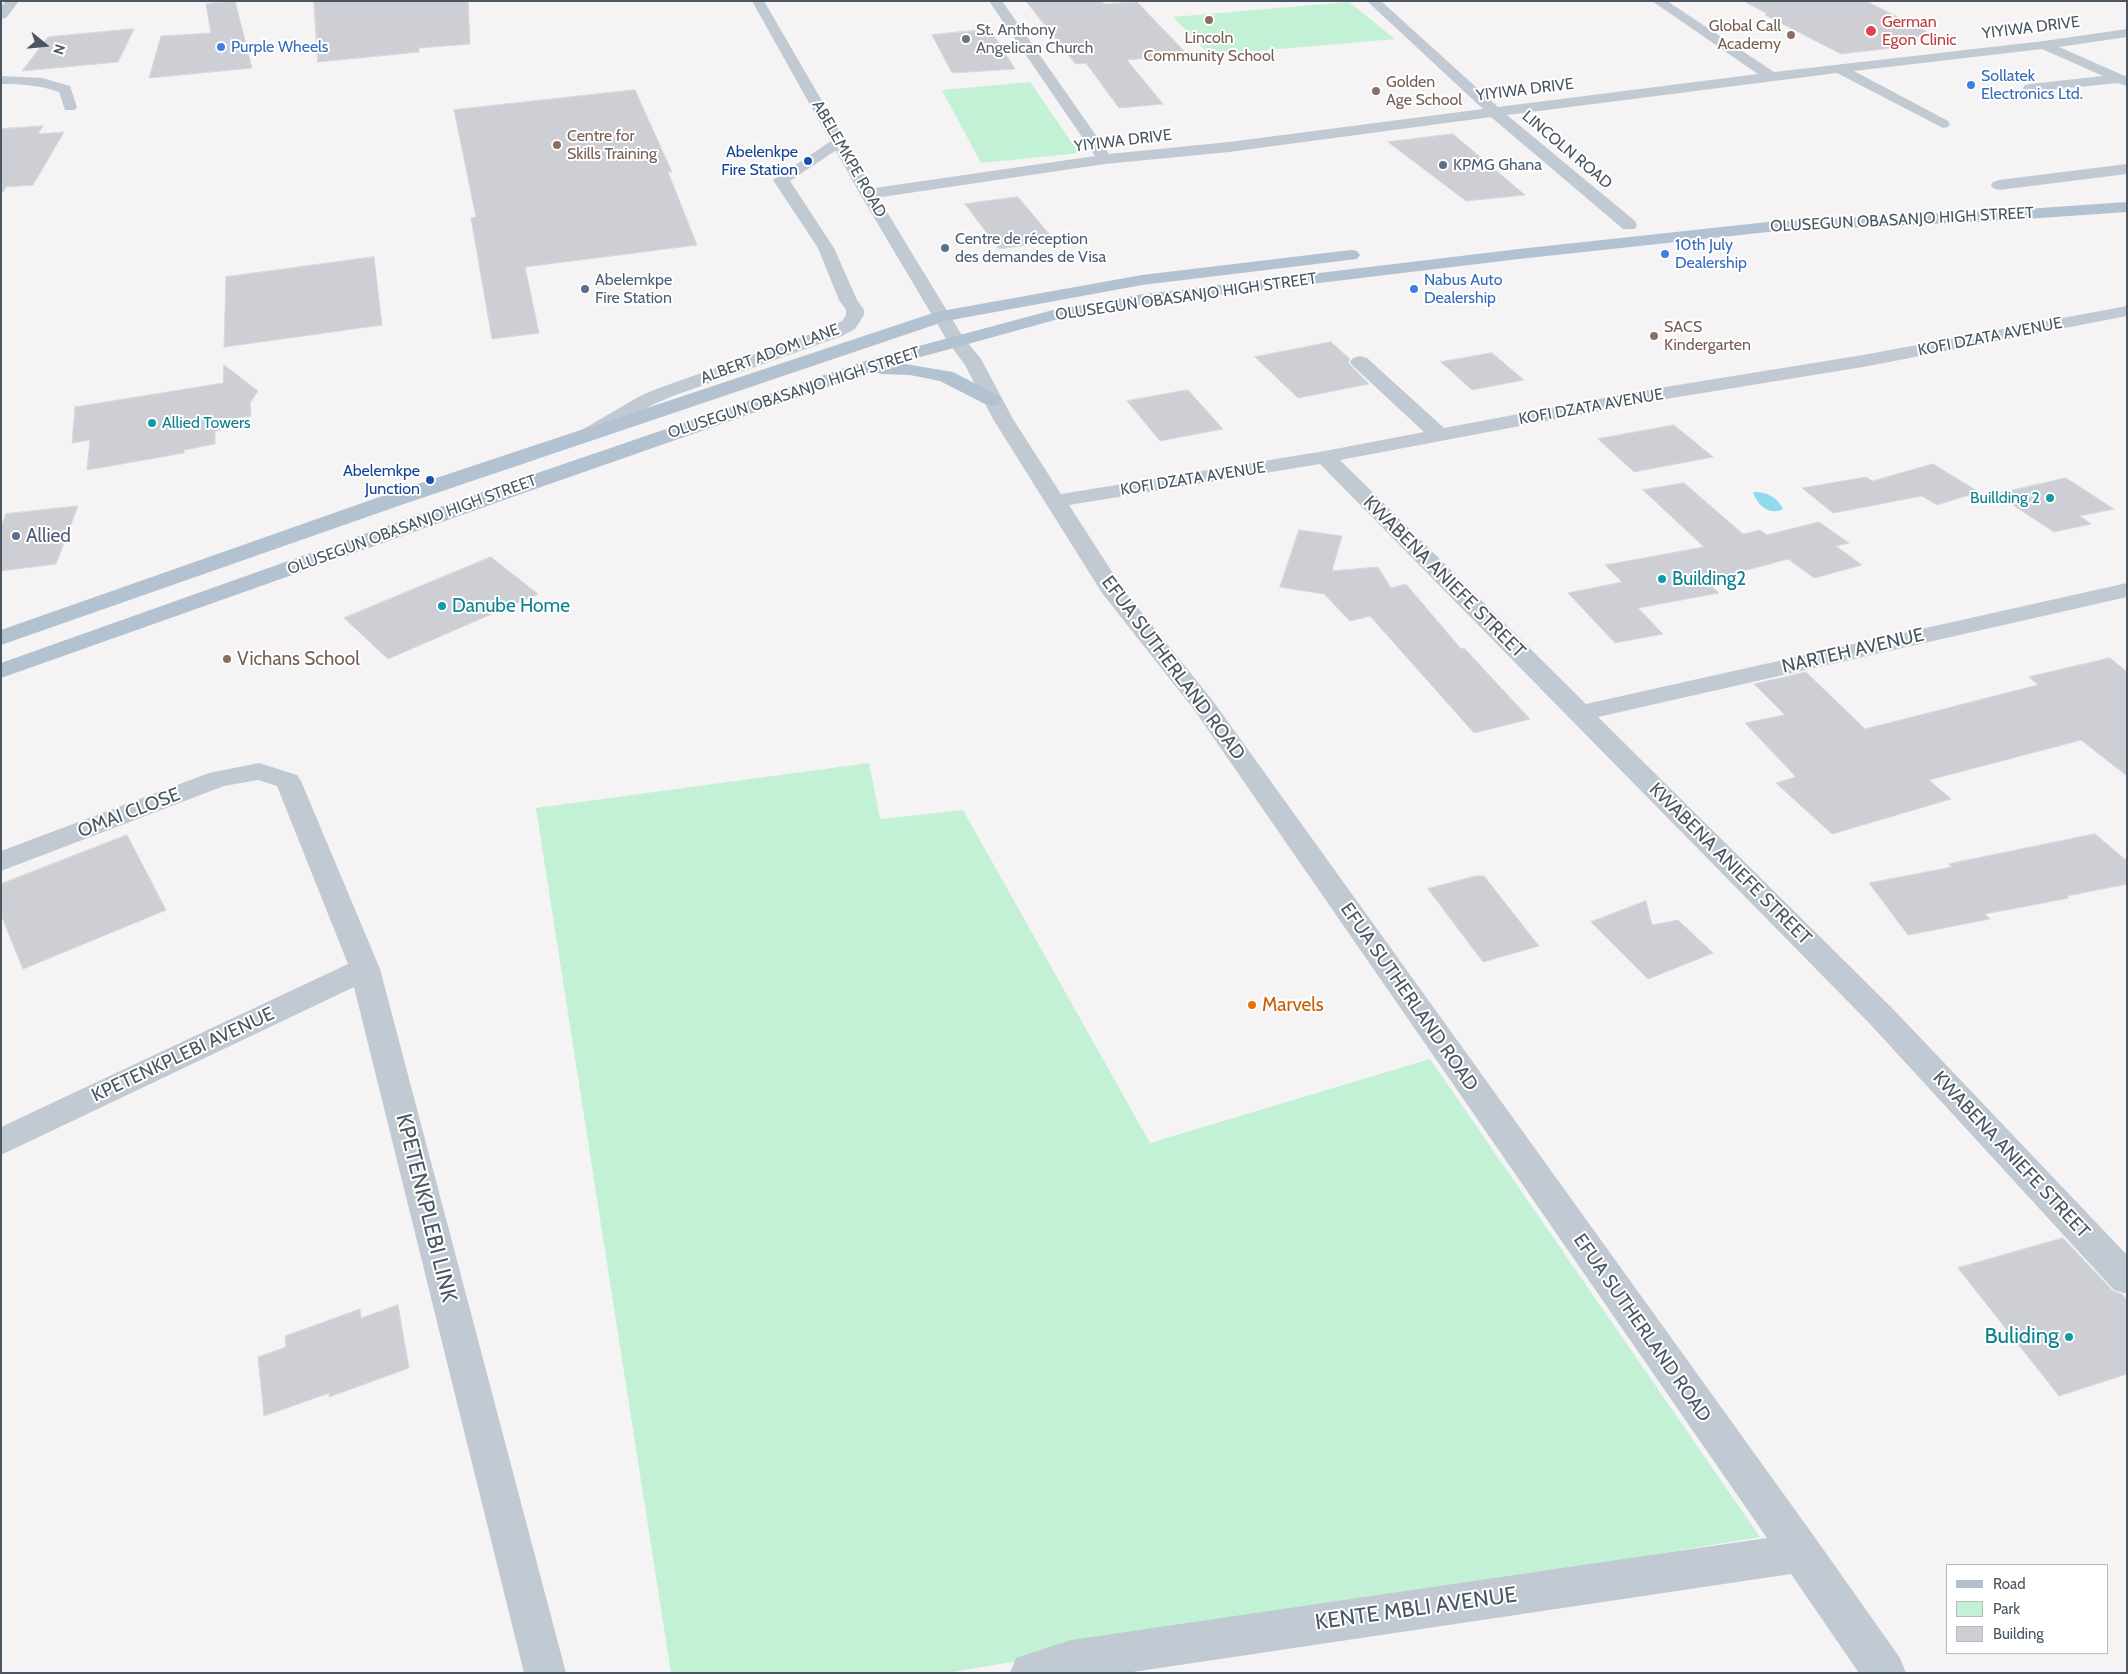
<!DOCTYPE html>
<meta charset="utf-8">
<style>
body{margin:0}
#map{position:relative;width:2128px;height:1674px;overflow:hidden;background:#f5f3f3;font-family:Cabin,sans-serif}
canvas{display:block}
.frame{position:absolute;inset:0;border:2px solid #4a5661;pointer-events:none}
.legend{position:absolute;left:1946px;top:1564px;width:162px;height:90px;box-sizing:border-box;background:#fff;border:1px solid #b7bbc0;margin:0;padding:6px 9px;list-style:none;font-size:15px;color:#4a5661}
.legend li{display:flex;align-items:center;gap:10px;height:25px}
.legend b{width:25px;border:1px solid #b7bbc0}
.north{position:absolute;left:20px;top:20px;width:50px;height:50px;-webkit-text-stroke:4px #fff;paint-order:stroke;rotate:107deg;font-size:14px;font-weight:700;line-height:20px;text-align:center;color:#4a5661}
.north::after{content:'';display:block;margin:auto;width:18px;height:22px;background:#4a5661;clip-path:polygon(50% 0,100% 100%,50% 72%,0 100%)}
</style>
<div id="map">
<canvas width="2128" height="1674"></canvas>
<div class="frame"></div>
<ul class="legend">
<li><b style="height:6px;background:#b3c2d1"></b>Road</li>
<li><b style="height:14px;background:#c3f1d5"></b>Park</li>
<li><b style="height:14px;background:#cdcfd5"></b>Building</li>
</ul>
<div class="north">N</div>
</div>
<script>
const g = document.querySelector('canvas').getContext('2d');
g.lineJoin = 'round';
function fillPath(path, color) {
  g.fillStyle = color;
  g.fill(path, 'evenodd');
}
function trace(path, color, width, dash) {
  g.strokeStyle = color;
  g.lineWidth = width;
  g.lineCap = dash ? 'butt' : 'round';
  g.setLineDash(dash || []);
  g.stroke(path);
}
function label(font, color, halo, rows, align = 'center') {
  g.font = font + ' Cabin,sans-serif';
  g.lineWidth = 4;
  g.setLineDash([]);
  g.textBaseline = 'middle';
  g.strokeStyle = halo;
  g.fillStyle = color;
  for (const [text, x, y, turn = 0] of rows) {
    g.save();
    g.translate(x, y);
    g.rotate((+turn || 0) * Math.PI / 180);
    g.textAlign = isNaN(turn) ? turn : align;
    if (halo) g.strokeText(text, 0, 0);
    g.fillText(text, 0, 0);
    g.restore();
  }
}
const green = new Path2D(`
 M1349 2 1395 39 1210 55 1173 17Z
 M1030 82 1079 153 981 163 942 90Z
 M869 763 880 819 963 810 1150 1143 1430 1059 1760 1537 946 1673H671L536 808Z`);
const water = new Path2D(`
 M1753 492C1765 491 1778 497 1783 509 1769 516 1757 505 1753 492Z`);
const building = new Path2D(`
 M235 1 252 68 149 78 161 36 211 33 206 4Z
 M314 1H468L470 44 419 48V52L318 62Z
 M1026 1H1101L1104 4 1137 2 1187 54 1127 60 1163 104 1119 108 1086 63 1076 64Z
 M1744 1H1866L1933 35 1894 39 1908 46 1841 54 1765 15 1767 14Z
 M134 29 118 62 22 71 48 37Z
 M990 29 1015 69 952 73 932 35Z
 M635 90 672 172H668L697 245 525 267 539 333 492 339 471 218 476 217 454 110Z
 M43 126 38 134 64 132 33 185 6 187 1 195V129Z
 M1453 134 1525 195 1466 201 1388 142Z
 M1018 197 1055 241 999 249 965 204Z
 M374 257 382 325 224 347 226 277Z
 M1331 342 1350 359 1348 362 1352 367 1369 384 1298 398 1255 357Z
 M1492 353 1524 380 1472 390 1441 362Z
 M224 365 258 391 250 403 251 416 231 419 232 428 215 431V444L184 450V453L87 470 90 440 72 443 75 407 223 383Z
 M1188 390 1223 429 1160 441 1127 401Z
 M1674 425 1713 457 1634 472 1598 439Z
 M1933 464 1979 492 1937 505 1922 496 1833 513 1802 488 1866 477 1872 481Z
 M2066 478 2114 509 2080 516 2091 524 2054 532 1996 494Z
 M1684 483 1743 534 1760 530 1767 535 1819 522 1849 543 1836 546 1862 565 1814 578 1788 559 1706 581 1719 593 1638 608 1663 634 1615 643 1568 593 1622 582 1605 565 1704 547 1643 490Z
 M78 506 56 564 1 571V526L6 514Z
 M1299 530 1342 536 1332 571 1378 567 1391 588 1406 584 1461 649 1464 648 1530 719 1474 733 1370 616 1350 621 1324 594 1280 587Z
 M491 557 538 594 388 659 344 618Z
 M2110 658 2127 672V776L2081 740 1929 780 1951 799 1832 834 1776 783 1796 777 1745 723 1785 715 1754 684 1806 672 1865 729 2038 685 2029 677Z
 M2095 834 2127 861V884L2067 896 2069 898 1985 914 1990 919 1908 935 1869 883 1952 867 1949 864Z
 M127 835 166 910 23 969 1 915V884Z
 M1475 876H1484L1539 946 1483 962 1428 889Z
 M1646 901 1652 925 1678 920 1713 953 1648 979 1591 922Z
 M2063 1238 2113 1291 2122 1294 2127 1300V1374L2059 1396 1958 1268Z
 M398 1305 409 1368 329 1397V1393L264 1416 258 1357 286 1347 285 1336 360 1309 361 1318Z`);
const minor = new Path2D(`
 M6 1H19L6 18 1 19V7Z
 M989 1H1002L1109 154 1229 142 1483 109 1367 1H1381L1498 107 1758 74 1652 1H1667L1774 72 2044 41 2127 29V37L2059 47 2127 77V86L2118 83 2030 92 2025 91 2023 88 2025 85 2030 84 2103 76 2042 49 1854 71 1948 121 1950 124 1948 127 1943 128 1837 73 1507 115 1635 221 1637 225 1635 229H1623L1491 117 1229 152 1105 164 868 199 862 197 860 194 862 191 868 189 1095 156Z
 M1 76 42 78 70 86 77 107 75 110H65L59 92C40 85 21 84 1 84Z
 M839 137 844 139 847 142 844 145 790 181 834 248 857 300 864 310V315L855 329 842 336 673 396 654 404 594 439 587 441 580 439 577 435 580 431 640 396 659 388 828 328 842 321 846 315V310L839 300 818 248 773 180 834 139Z
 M2127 164V174L1999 190 1993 188 1991 185 1993 182 1999 180Z
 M2127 306V316L1863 367 1647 402 1340 460 1586 704 2127 583V597L1598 717 1892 1008 2127 1255V1294L2114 1290 1870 1024 1320 464 1069 505 1123 589 1213 701 1816 1539 1900 1658 1906 1673H1859L1791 1574 1126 1673H1010L1016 1658 1071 1640 1767 1538 1195 711 1102 593 993 419 965 365 948 342 950 338 957 336 964 338 981 359 1013 419 1061 494 1325 451 1424 432 1353 366 1350 362 1353 358 1360 356 1367 358 1444 428 1647 390 1863 355Z
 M259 763 297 775 301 781 380 969 566 1673H524L354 987 1 1155V1127L348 964 277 786 258 780 224 786 1 871V851L209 773Z`);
const tertiary = new Path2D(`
 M752 1H764L876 194 966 342 964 346 957 348 950 346 948 342 860 194Z`);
const primary = new Path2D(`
 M2127 202V212L2011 220 1768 232 1519 259 1144 304 1055 320 899 363 953 372 999 396 1002 400 999 404 992 406 985 404 940 381 910 375 881 374 873 371 521 494 1 678V663L505 484 874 358 1053 310 1144 294 1519 249 1768 222 2011 210Z
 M1351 250 1357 251 1360 255 1357 259 1142 285 946 321 404 504 1 645V630L388 494 936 312 1142 275Z`);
const markers = [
 [1209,20,5,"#8d6e63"],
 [1871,31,6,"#e0444e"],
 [1791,35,5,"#8d6e63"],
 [966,39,5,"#6b7280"],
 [221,47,5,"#3f7fe0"],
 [1971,85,5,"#3f7fe0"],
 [1376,91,5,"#8d6e63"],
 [557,145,5,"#8d6e63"],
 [808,161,5,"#1a4fb4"],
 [1443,165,5,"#5c6f8a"],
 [945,248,5,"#5c6f8a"],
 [1665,254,5,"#3f7fe0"],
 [585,289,5,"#5c6f8a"],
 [1414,289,5,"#3f7fe0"],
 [1654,336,5,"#8d6e63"],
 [152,423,5,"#0f9aa8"],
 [430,480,5,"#1a4fb4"],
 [2050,498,5,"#0f9aa8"],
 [16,536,5,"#5c6f8a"],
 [1662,579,5,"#0f9aa8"],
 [442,606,5,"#0f9aa8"],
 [227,659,5,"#8d6e63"],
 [1252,1005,5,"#e8710a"],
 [2069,1337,5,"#0f9aa8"]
];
const farHealthnames = [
 ["German",1882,22],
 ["Egon Clinic",1882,40]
];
const farEducationnames = [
 ["Global Call",1781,26,"right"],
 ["Academy",1781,44,"right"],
 ["Lincoln",1209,38,"center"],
 ["Community School",1209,56,"center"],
 ["Golden",1386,82],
 ["Age School",1386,100],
 ["Centre for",567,136],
 ["Skills Training",567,154],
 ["SACS",1664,327],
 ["Kindergarten",1664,345]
];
const farStreetnames = [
 ["YIYIWA DRIVE",2031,28,-7],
 ["YIYIWA DRIVE",1525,90,-7],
 ["YIYIWA DRIVE",1123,141,-7],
 ["LINCOLN ROAD",1567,150,40],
 ["ABELEMKPE ROAD",849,159,60],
 ["OLUSEGUN OBASANJO HIGH STREET",1902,220,-3],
 ["OLUSEGUN OBASANJO HIGH STREET",1186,297,-8],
 ["KOFI DZATA AVENUE",1990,337,-11],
 ["ALBERT ADOM LANE",770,354,-20],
 ["OLUSEGUN OBASANJO HIGH STREET",794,393,-18],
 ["KOFI DZATA AVENUE",1591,407,-10],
 ["KOFI DZATA AVENUE",1193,479,-9],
 ["OLUSEGUN OBASANJO HIGH STREET",412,525,-20]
];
const farWorshipnames = [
 ["St. Anthony",976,30],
 ["Angelican Church",976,48]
];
const farShopnames = [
 ["Purple Wheels",231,47],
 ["Sollatek",1981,76],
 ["Electronics Ltd.",1981,94],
 ["10th July",1675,245],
 ["Dealership",1675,263],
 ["Nabus Auto",1424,280],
 ["Dealership",1424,298]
];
const farTransitnames = [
 ["Abelenkpe",798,152],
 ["Fire Station",798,170],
 ["Abelemkpe",420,471],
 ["Junction",420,489]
];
const farServicenames = [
 ["KPMG Ghana",1453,165],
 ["Centre de réception",955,239],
 ["des demandes de Visa",955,257],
 ["Abelemkpe",595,280],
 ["Fire Station",595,298]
];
const farCulturenames = [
 ["Allied Towers",162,423],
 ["Buillding 2",2040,498,"right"]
];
const serviceNames = [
 ["Allied",26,536]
];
const streetNames = [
 ["KWABENA ANIEFE STREET",1444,577,45],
 ["NARTEH AVENUE",1853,651,-13],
 ["EFUA SUTHERLAND ROAD",1173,668,53],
 ["OMAI CLOSE",129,813,-21],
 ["KWABENA ANIEFE STREET",1730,864,45],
 ["EFUA SUTHERLAND ROAD",1409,997,55],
 ["KPETENKPLEBI AVENUE",183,1055,-25],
 ["KWABENA ANIEFE STREET",2011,1155,47],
 ["EFUA SUTHERLAND ROAD",1642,1328,55]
];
const cultureNames = [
 ["Building2",1672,579],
 ["Danube Home",452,606]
];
const educationNames = [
 ["Vichans School",237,659]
];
const foodNames = [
 ["Marvels",1262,1005]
];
const nearStreetnames = [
 ["KPETENKPLEBI LINK",426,1208,76],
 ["KENTE MBLI AVENUE",1416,1609,-8]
];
const nearCulturenames = [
 ["Buliding",2059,1337]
];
fillPath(green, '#c3f1d5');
fillPath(water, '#90daee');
fillPath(building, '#cdcfd5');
trace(building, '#d7d9de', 1);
fillPath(minor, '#c1cad2');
fillPath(tertiary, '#c1cad2');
fillPath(primary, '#b3c2d1');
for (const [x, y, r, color] of markers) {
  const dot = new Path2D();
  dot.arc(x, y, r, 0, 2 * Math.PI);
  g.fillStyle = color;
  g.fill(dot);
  trace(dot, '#fff', 2);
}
label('16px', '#be3a42', '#fff', farHealthnames, 'left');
label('16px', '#785e54', '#fff', farEducationnames, 'left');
label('16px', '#4a5661', '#fff', farStreetnames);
label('16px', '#5b616d', '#fff', farWorshipnames, 'left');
label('16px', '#366cbe', '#fff', farShopnames, 'left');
label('16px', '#164399', '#fff', farTransitnames, 'right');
label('16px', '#4e5e75', '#fff', farServicenames, 'left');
label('16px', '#0d838f', '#fff', farCulturenames, 'left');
label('19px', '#4e5e75', '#fff', serviceNames, 'left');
label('19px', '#4a5661', '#fff', streetNames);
label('19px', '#0d838f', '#fff', cultureNames, 'left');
label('19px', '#785e54', '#fff', educationNames, 'left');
label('19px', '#c56008', '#fff', foodNames, 'left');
label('22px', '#4a5661', '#fff', nearStreetnames);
label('22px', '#0d838f', '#fff', nearCulturenames, 'right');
</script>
